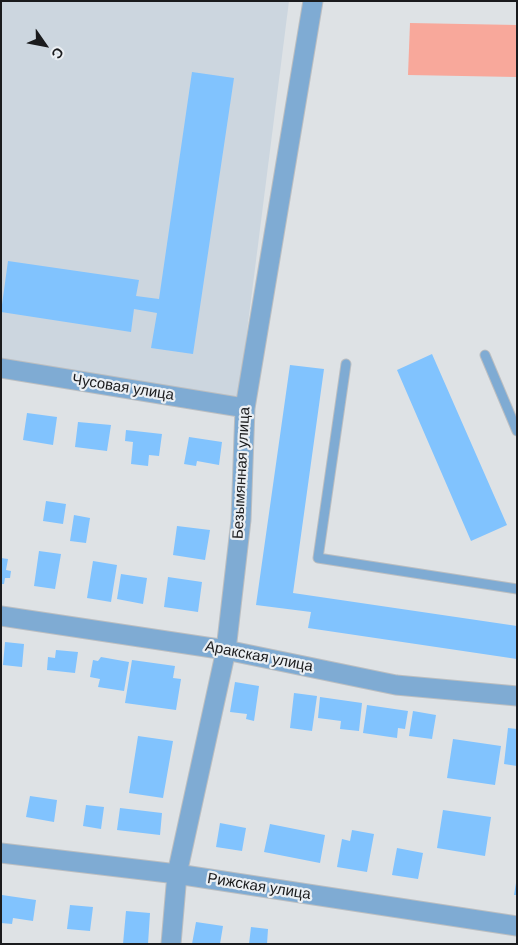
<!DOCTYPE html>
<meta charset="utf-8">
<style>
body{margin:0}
#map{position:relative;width:518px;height:945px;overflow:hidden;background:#dee2e5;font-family:"DM Sans",sans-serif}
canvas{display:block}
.frame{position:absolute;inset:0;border:2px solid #1a1b1d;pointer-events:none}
.north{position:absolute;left:20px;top:20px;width:50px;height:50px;-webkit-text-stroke:4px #ebeff3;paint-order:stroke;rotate:123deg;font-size:14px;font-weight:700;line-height:20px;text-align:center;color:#1a1b1d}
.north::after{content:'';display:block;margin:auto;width:18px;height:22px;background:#1a1b1d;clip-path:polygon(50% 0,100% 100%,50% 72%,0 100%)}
</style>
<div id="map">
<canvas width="518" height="945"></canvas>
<div class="frame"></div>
<div class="north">С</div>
</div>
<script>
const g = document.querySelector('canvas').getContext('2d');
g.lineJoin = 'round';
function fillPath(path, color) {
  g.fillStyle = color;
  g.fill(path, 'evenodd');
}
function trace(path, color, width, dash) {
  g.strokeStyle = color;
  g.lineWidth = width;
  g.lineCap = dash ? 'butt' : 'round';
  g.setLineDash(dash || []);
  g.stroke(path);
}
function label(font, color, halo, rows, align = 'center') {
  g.font = font + ' "DM Sans",sans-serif';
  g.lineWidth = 4.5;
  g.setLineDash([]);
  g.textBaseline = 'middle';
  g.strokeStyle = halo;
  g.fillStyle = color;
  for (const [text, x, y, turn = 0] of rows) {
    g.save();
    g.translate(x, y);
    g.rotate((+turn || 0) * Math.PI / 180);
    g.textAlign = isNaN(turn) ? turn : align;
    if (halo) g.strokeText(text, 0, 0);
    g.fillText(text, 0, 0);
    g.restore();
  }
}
const built = new Path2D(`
 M1 1H289L237 410 1 366Z`);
const green = new Path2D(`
 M410 23 517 25 516 77 408 75Z`);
const building = new Path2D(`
 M192 72 234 78 193 354 151 348 157 313 134 309 131 332 1 312 8 261 139 280 136 296 159 299Z
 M432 354 507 525 471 541 397 370Z
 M290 365 324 369 293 593 517 626V659L308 628 311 612 256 605Z
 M27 413 57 417 53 445 23 440Z
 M78 422 111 425 107 451 75 447Z
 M126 430 162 434 159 456 149 455 148 466 131 464 133 442 125 441Z
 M189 437 222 442 219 465 197 461 196 466 184 464Z
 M46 501 66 504 63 524 43 521Z
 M74 515 90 518 86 543 70 541Z
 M177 526 210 530 205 560 173 555Z
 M39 551 61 554 55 589 34 586Z
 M1 558 8 559 6 570 11 571 10 578H5L4 584H1Z
 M93 561 117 565 111 602 87 598Z
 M121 574 147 578 143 604 117 599Z
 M168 577 202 582 198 612 164 607Z
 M5 642 24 644 22 667 3 665Z
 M56 650 78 652 75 673 47 670 48 657 55 658Z
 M101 657 129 662 124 691 98 687 100 679 90 677 93 660 98 661Z
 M132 660 175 666 173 678 181 679 176 710 125 703Z
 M235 682 259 686 254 721 246 719 247 714 230 712Z
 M294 693 317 696 312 731 290 728Z
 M320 697 362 703 359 731 340 729 341 721 318 718Z
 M367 705 408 711 405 729 398 728 397 738 363 733Z
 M413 711 436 715 432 739 409 736Z
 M508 728 517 729V766L504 764Z
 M138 736 173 741 163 798 129 793Z
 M453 739 501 746 495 785 447 778Z
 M30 796 57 800 54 822 26 817Z
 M86 805 104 807 101 829 83 826Z
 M120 808 162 813 160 835 117 830Z
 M443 810 491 817 485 856 437 848Z
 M220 823 246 828 242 851 216 847Z
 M270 824 325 835 320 863 264 852Z
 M352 830 374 834 367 872 337 867 342 839 350 841Z
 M397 848 423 853 418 879 392 875Z
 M516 883H517V895H514Z
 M2 895 36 900 33 921 13 918 12 924 1 923Z
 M70 905 93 907 90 931 67 929Z
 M126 911 150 913 148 944H123Z
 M196 922 223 926 220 944H192Z
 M251 927 268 929 267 944H249Z`);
const lane = new Path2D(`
 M485 355 517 431
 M346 364 318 558 517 589`);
const street = new Path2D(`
 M1 368 245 408
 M1 616 226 650 396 685 517 696
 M1 853 177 874 517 926
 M171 944 177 874 226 650 241 520 245 408 313 1`);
const streetNames = [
 ["Чусовая улица",123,388,9],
 ["Безымянная улица",242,473,-87],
 ["Аракская улица",259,657,11],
 ["Рижская улица",259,887,9]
];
fillPath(built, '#ccd6df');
fillPath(green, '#f8a89b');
fillPath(building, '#81c3fe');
trace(lane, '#bbbec1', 11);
trace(street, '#bbbec1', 21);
trace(lane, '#7fabd3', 9);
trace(street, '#7fabd3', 19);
label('15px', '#1a1b1d', '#ebeff3', streetNames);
</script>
